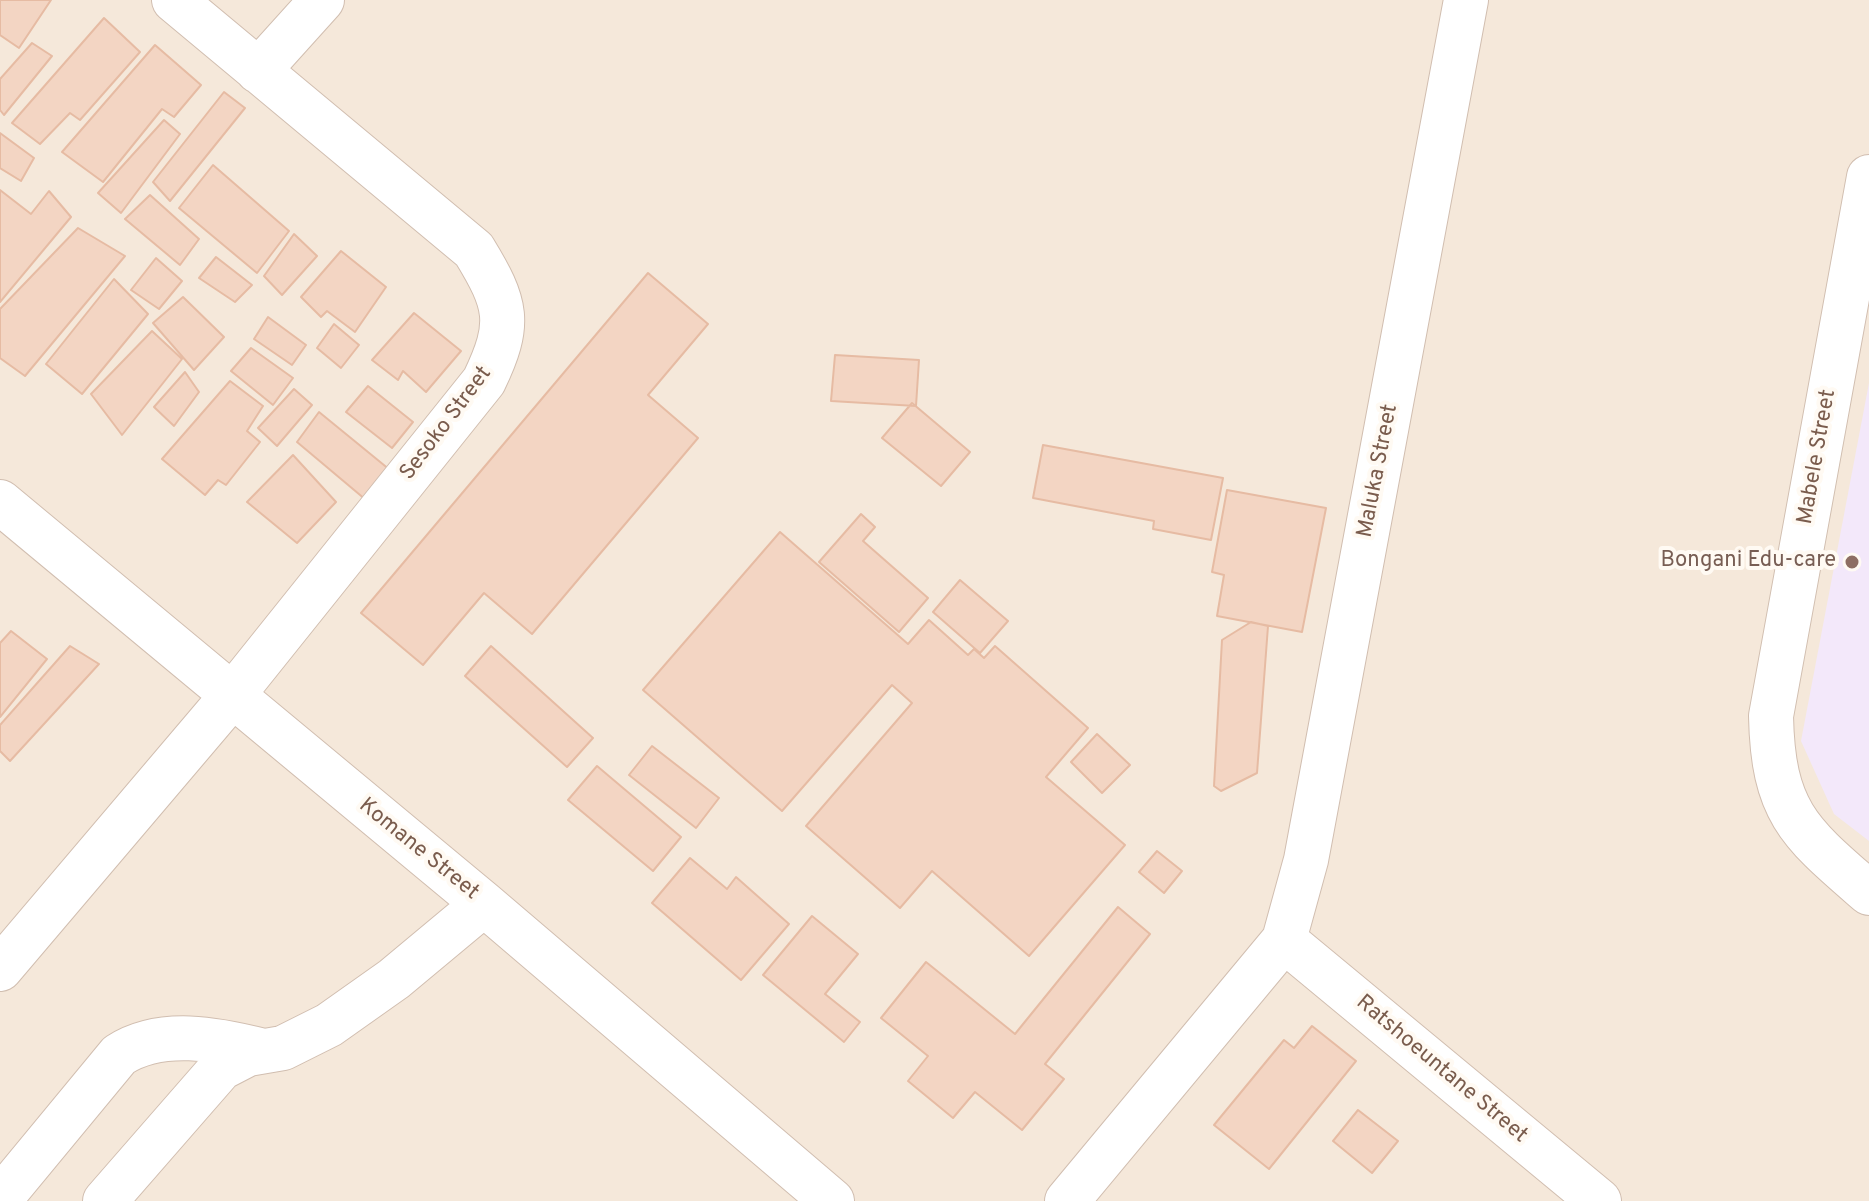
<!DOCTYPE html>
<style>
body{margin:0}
canvas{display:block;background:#fdf6ec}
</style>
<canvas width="1869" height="1201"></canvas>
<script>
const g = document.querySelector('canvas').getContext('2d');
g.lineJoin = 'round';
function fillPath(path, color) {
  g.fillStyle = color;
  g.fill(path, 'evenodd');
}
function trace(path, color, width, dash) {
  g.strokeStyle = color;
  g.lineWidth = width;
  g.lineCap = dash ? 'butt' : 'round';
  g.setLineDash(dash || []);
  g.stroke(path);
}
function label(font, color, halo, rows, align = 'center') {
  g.font = font + ' Overpass,sans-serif';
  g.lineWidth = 8;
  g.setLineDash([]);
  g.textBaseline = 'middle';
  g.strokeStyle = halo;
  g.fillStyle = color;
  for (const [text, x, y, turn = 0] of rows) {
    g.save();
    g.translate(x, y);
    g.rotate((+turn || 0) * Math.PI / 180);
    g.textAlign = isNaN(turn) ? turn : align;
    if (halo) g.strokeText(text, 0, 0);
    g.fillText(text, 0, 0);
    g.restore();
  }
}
const residential = new Path2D(`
 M0 0H1869V1201H0Z`);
const education = new Path2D(`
 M1869 383V841L1834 814 1801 741Z`);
const building = new Path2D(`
 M0 0H51L19 48 0 35Z
 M104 18 140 52 80 120 70 113 40 144 12 123Z
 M32 43 52 56 4 115 0 110V79Z
 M155 45 201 85 174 117 162 109 103 182 62 152Z
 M224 92 245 108 170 201 153 182Z
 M164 120 180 134 121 213 98 193Z
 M0 133 34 158 21 181 0 168Z
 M213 165 289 231 257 273 179 208Z
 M0 190 31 214 49 191 71 217 0 302Z
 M150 195 199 239 180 265 125 219Z
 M78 228 125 256 25 376 0 358V309Z
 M294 234 317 256 282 295 264 276Z
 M341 251 386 287 355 332 327 311 321 317 301 297Z
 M216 257 252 285 235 302 199 278Z
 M156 258 182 281 159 309 131 290Z
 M648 273 708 324 648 395 698 438 532 634 484 593 423 665 361 613Z
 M114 279 148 314 82 394 46 364Z
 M183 297 224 337 194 370 153 323Z
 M414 313 461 351 426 392 403 371 398 380 372 360Z
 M268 317 306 345 292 365 254 339Z
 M334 324 359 345 341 368 317 348Z
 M152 331 182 359 122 435 91 394Z
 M251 348 293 378 273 405 231 371Z
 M835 355 919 360 916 406 831 401Z
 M185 372 199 392 174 426 154 407Z
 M230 381 263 406 247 431 260 442 226 485 218 480 205 495 162 459Z
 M368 386 413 422 392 448 346 412Z
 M294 389 312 405 277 446 258 428Z
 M912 403 970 452 941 486 882 438Z
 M319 412 390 470 366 500 297 442Z
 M1043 445 1223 478 1211 540 1153 529 1154 521 1033 498Z
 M293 455 336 502 297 543 247 502Z
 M1227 490 1326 508 1302 632 1217 616 1224 575 1212 572Z
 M861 514 875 527 863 541 928 598 899 632 819 562Z
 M780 532 908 644 929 620 968 655 974 649 984 658 995 646 1088 728 1046 777 1125 845 1029 956 932 871 900 908 806 826 912 703 892 685 782 811 643 690Z
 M960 580 1008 621 980 653 933 612Z
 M1251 622 1268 626 1257 773 1221 791 1214 786 1222 640Z
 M11 631 47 659 0 717V643Z
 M70 646 99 664 10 761 0 751V725Z
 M491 646 593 738 567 767 465 676Z
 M1097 734 1130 765 1102 793 1071 762Z
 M652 746 719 798 696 828 629 775Z
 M597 766 681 837 653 871 568 800Z
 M1157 851 1182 871 1164 893 1139 872Z
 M690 858 727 889 736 877 789 924 741 980 652 903Z
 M1118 907 1150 934 1045 1064 1064 1079 1022 1130 975 1092 953 1118 908 1081 928 1056 881 1018 926 962 1015 1034Z
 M812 916 858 954 825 994 860 1022 844 1042 763 975Z
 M1312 1026 1356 1061 1269 1169 1214 1125 1284 1040 1294 1048Z
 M1358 1110 1398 1141 1372 1173 1333 1141Z`);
const minor = new Path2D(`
 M258 71 322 0
 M1869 177 1771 716C1773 813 1800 833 1869 893
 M0 502 484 904 832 1201
 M1284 940 1599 1201
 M0 969 231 697 484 381C512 323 507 304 474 250L174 0
 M0 1199 119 1055C161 1028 217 1039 264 1051
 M105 1201 221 1068 248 1054 283 1048 329 1025 394 979 484 904
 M1067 1201 1284 940 1306 860 1466 0`);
const markers = [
 [1852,562,8,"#8d6e63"]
];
const streetNames = [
 ["Sesoko Street",447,424,-53],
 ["Mabele Street",1818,457,-80],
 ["Maluka Street",1379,471,-79],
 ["Komane Street",418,850,39],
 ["Ratshoeuntane Street",1441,1070,40]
];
const educationNames = [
 ["Bongani Edu-care",1836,562]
];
fillPath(residential, '#f5e8da');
fillPath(education, '#f3e8fa');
fillPath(building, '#f3d5c3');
trace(building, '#e6bba3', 2);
trace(minor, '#d1beb0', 46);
trace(minor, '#fff', 44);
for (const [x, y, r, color] of markers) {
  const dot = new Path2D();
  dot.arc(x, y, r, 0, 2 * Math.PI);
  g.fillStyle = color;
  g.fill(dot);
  trace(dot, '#fffaf3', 3);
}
label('22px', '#7a5c4d', '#fffaf3', streetNames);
label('22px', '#785e54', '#fffaf3', educationNames, 'right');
</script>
